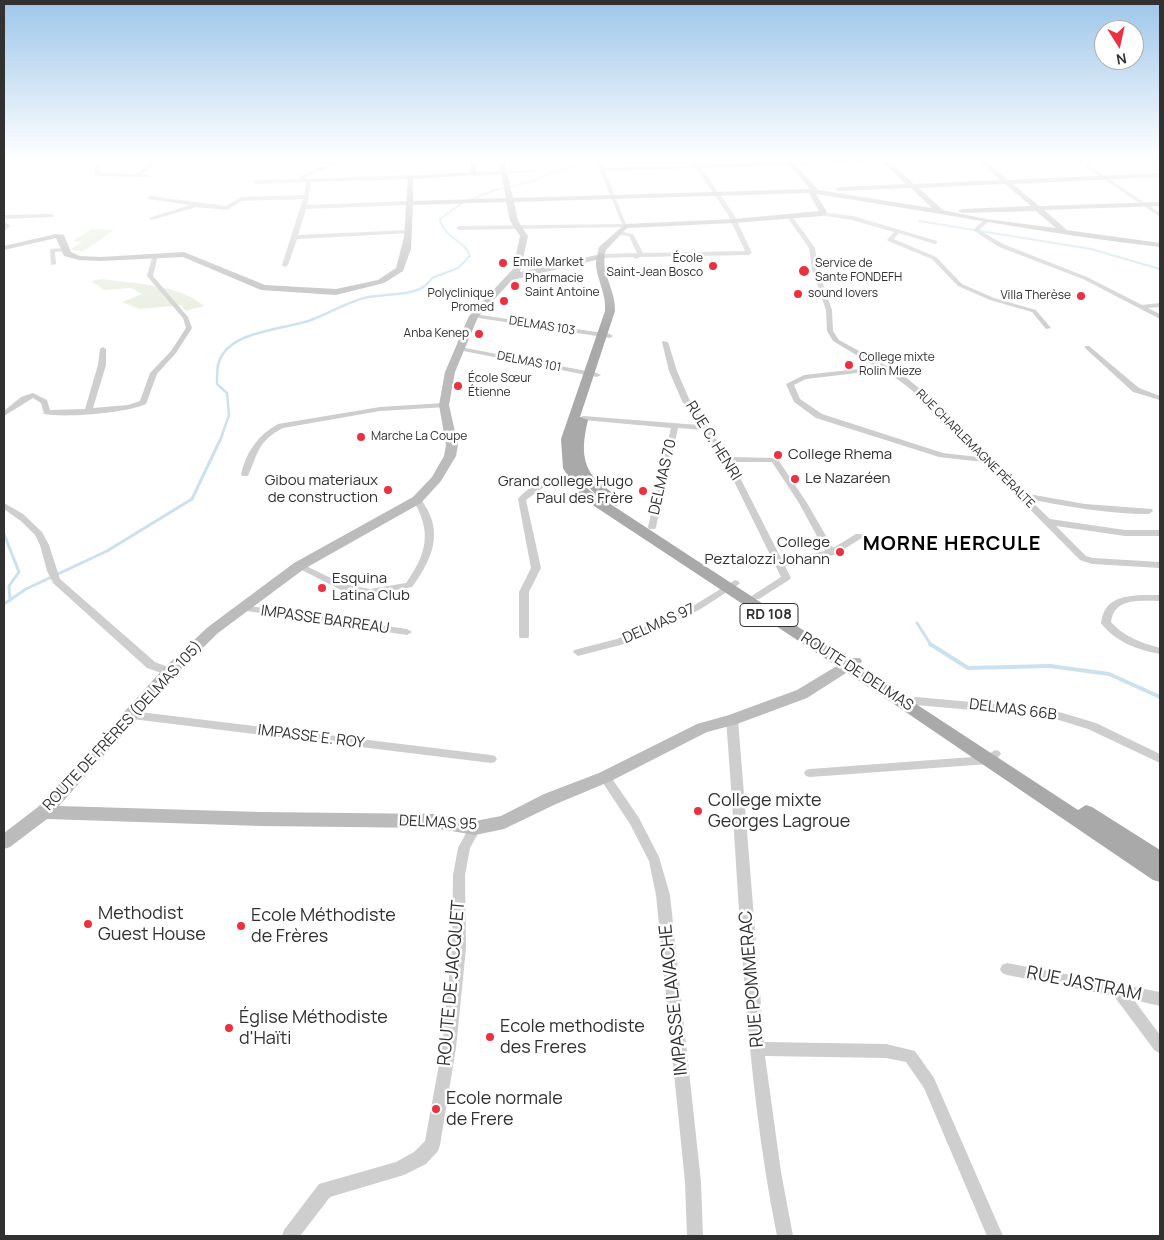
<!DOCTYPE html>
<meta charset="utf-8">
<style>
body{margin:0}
#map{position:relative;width:1164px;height:1240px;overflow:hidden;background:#fff;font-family:Manrope,sans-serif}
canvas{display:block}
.frame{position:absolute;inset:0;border:5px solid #313131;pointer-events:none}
.north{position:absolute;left:1094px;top:20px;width:50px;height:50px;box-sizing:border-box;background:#fff;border:1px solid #adadad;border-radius:50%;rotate:170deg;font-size:14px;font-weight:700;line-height:20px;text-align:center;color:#313131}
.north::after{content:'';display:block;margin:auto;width:18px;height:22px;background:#ec303f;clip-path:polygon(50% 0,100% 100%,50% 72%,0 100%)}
</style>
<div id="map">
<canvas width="1164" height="1240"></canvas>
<div class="frame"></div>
<div class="north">N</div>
</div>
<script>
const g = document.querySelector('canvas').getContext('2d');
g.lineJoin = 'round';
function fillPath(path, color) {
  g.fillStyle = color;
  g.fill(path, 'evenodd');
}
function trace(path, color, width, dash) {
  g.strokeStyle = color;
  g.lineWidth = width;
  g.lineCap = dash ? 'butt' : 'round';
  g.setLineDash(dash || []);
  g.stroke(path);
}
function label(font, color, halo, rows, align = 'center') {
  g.font = font + ' Manrope,sans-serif';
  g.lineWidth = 5;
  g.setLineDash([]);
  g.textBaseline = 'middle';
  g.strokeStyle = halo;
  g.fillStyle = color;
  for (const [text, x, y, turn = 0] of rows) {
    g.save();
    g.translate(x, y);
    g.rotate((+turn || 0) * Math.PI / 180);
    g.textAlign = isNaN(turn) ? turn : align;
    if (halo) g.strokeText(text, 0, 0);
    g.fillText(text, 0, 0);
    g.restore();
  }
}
const green = new Path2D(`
 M91 229 114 230 84 251 70 250 82 242 73 241Z
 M103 279C134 284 179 284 204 306L186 311 181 305 140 309 122 302 142 294 131 288 104 290 91 281Z`);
const streamFar3 = new Path2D(`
 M919 221 1091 249 1160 269
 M428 283 432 278 458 268 470 256C465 240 443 238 440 219L462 203 495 190 537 180 551 172 569 169 584 159`);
const streamFar2 = new Path2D(`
 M220 441 229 415 227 393 217 384C217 378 217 371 218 365 226 330 284 330 311 320 328 314 345 303 364 298 381 293 418 297 429 282`);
const streamFar1 = new Path2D(`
 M4 534 19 572 9 586 10 599
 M4 604 26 589 107 551 192 499 220 440
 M917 623 931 645`);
const stream = new Path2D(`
 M930 644 968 668 1050 666 1109 674 1160 697`);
const street = new Path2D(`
 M155 159H160L142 174 149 175V177L97 176 94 174 96 165 98 164 100 165V173L136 174Z
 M342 159H348L305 177 307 179 410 175 413 177 410 179 311 182 307 205 409 201 412 203 409 205 306 209 298 235 409 230 411 231V233L297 239 288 265 285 267 282 265 303 199 242 201 227 210 196 207 152 220 149 218 190 205 148 199 147 198 150 196 226 206 241 197 304 195 306 183 305 182 256 184 253 182 256 180 301 179 300 176Z
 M596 159H600L604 168 694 165 690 159H694L699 165 899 159H937L935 160 701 168 733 213 752 253 749 255 640 257 636 259 633 257 601 258 598 256 601 254 637 253 629 236 616 234V232L618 231 633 234 643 253 745 251 727 213 696 168 605 171 627 227 459 230 456 228 459 226 622 224 600 171 599 170Z
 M1074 159H1079L1160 213V217Z
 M537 170 535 172 474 176 471 174 474 172Z
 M819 212 853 216 937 241V243L935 244 899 233 894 239 936 257 962 284 994 298 1036 310 1051 328 1046 329 1032 312 990 300 958 286 932 259 888 241 887 240 894 232 852 220 817 215V213Z
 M51 214 54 216 53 217 4 219V215Z
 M788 216H792L815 248 818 270 832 310 833 331 839 340 903 375 920 389 1023 493 1085 504 1152 509 1153 511 1149 514C1108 514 1069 507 1029 499L1050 519 1125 530H1160V536H1125L1056 526 1086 556 1093 558 1160 562V568L1092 564 1080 560 983 462 939 457 816 418 794 402 786 384 804 375 876 367 833 341 827 331 826 310 812 270 809 248 787 217ZM883 370C920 391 948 427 978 457L943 453 822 414 800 399 794 385 806 379Z
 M984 220 989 221 979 230 1003 244 1087 277 1142 305 1160 303V307L1148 308 1160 314V319L1083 279 999 247 973 230Z
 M4 221 10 226 4 232Z
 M64 248 67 250 66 251 55 252 56 264 51 265 50 249Z
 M153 254 158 255 153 276 188 317 192 328 176 353 157 374 146 404C127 413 65 418 44 414L41 403 33 398 4 416V411L21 397 33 393 47 400 50 410 85 409 98 365 100 349 103 347 106 349V365L93 408 128 405 140 401 150 373 171 351 186 328 183 318 147 276Z
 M474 314 610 334 613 336 610 338 472 317 471 316Z
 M663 341 668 342 677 371 690 401 729 457 777 458 807 503 833 548 856 534H862L864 536 862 538 834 555 785 566 791 578 789 580 759 599H753L751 597 753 595 781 577 723 459 703 430 678 428 656 527 655 529H649L648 527 671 428 583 420 579 418 583 416 699 425 682 401 669 371 662 342ZM732 462H772L799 503 825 551 782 560Z
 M1085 346H1089L1139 388 1160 396V400L1133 392 1085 348Z
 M460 347 597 373 601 375 597 377 458 350 457 349Z
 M444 403H447V407L380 411 283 428C258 441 258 453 248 476H242L241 474C246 452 258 435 278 424L380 407Z
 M581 470 585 473 584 475 545 486 526 500 541 568 529 592V636L528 638H520L519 636V592L531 568 518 499C534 480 558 476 581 470Z
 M417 497C422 499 424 504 427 509 443 537 429 564 412 587L370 595 341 590 294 566 299 563 302 564 343 584 370 589 406 583C427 553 432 532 413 500Z
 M4 503 23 514 42 532 49 545 60 579 155 662 173 669 174 672 173 675 169 676 147 668 53 583 47 571 40 545 35 535 22 522 4 509Z
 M735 580 738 581 740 583 738 585 699 610 624 644 578 656 573 652 574 650 617 639 693 606Z
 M1143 595H1160V601C1141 601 1114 597 1111 622 1124 637 1142 643 1160 648V654C1138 650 1115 642 1101 623 1104 599 1122 596 1143 595Z
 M243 605 407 629 412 632 407 635 240 610 238 608Z
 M916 697 1049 709 1096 723 1160 754V763L1088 729 1049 717 916 705 912 704 911 701 912 698Z
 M132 711 491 755 495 756 497 759 495 762 491 763 132 719 128 718 126 715 128 712Z
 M732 716 736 717 738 720 764 1042 886 1044 915 1051 934 1078 1003 1236H987L924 1088 906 1062 886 1058 765 1056 781 1172 793 1236H777C743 1066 740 892 726 720L728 717Z
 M995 750 999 751 1001 754 993 763 989 764 810 777 806 776 804 773 806 770 810 769 986 756Z
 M605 772 609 774 639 818 659 857 670 895 701 1182 703 1236H687L685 1182 656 895 649 861 630 824 599 777 601 774Z
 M475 823 479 824 481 828 470 848 465 875 466 948 456 1048 440 1145 438 1151 426 1164 404 1175 330 1197 300 1236H282L284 1230 319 1184 396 1162 414 1152 425 1141 442 1048 452 948 453 875 458 848 471 824Z
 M1007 963 1160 992V1006L1134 1000 1160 1035V1053L1155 1051 1114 996 1007 975 1002 973 1000 969 1002 965Z`);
const secondary = new Path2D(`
 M471 159H477L476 175 413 179V201L506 198 498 159H504L513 198 810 189 785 159H791L818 190 932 208 911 188 839 191 835 189 839 187 906 184 880 159H887L914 184 1000 180 977 159H984L1008 180 1160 173V177L1013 184 1039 206 1160 202V206L1044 210 1067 230 1160 243V247C1045 234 931 211 816 194L827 212 822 216 734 223 627 228 606 250 604 258 512 280 478 317 455 372 449 405 458 445 456 456 441 481 421 503 304 569 218 633 174 676 59 806 261 812 434 814 475 821 501 816 544 794 599 773 697 724 729 715 797 690 850 658H860L862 661 860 664 807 698 737 724 707 732 611 781 556 804 504 829 475 835 434 828 261 826 47 819 10 847 4 849V833L38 807 164 668 208 627 294 563 413 497 432 477 444 456 446 445 439 405 445 372 469 316 513 269 520 236 510 221 506 202 413 205 411 249 403 271 384 283 336 295 261 290 183 257 100 261 79 260 64 256 56 238 4 250V246L56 234 64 235 71 252 80 256 100 257 184 252 265 285 336 289 378 280 396 268 404 237 408 176 471 172ZM1005 184 1031 206 962 209 958 211 962 213 1036 211 1056 228 986 219 943 210 919 188ZM809 193 819 211 734 219 625 224 599 247 597 255 520 272 528 236 518 221 514 202Z`);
const primary = new Path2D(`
 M601 253 605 256C601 272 616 291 615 311L580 417 588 420C582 445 580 467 601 484 608 490 617 495 623 502L616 506C602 502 586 486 578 474L589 490 1078 810 1086 805 1092 807 1160 850V882L1153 880 885 698 579 496 563 468 561 439 605 311C607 291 592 272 597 256Z`);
const markers = [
 [503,263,5,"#ec303f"],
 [713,266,5,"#ec303f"],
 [804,271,6,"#ec303f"],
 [515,286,5,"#ec303f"],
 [798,294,5,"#ec303f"],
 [1081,296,5,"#ec303f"],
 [504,301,5,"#ec303f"],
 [479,334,5,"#ec303f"],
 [849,365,5,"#ec303f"],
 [458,386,5,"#ec303f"],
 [361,437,5,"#ec303f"],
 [778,455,5,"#ec303f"],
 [795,479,5,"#ec303f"],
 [388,490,5,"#ec303f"],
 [643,491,5,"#ec303f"],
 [840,552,5,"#ec303f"],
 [322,588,5,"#ec303f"],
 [698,811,5,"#ec303f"],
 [88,924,5,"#ec303f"],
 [241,926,5,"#ec303f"],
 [229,1028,5,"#ec303f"],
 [490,1037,5,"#ec303f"],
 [436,1109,5,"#ec303f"]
];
const farPoinames = [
 ["École",703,259,"right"],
 ["Saint-Jean Bosco",703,273,"right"],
 ["Emile Market",513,263],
 ["Service de",815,264],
 ["Sante FONDEFH",815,278],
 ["Pharmacie",525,279],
 ["Saint Antoine",525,293],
 ["Polyclinique",494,294,"right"],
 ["Promed",494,308,"right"],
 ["sound lovers",808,294],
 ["Villa Therèse",1071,296,"right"],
 ["Anba Kenep",469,334,"right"],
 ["College mixte",859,358],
 ["Rolin Mieze",859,372],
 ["École Sœur",468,379],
 ["Étienne",468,393],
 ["Marche La Coupe",371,437]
];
const farStreetnames = [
 ["DELMAS 103",542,326,9],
 ["DELMAS 101",529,362,11],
 ["RUE CHARLEMAGNE PÉRALTE",975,449,45]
];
const shields = [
 [769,615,58]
];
const shieldNames = [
 ["RD 108",769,615]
];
const streetNames = [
 ["RUE C. HENRI",713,441,58],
 ["DELMAS 70",663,477,-77],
 ["IMPASSE BARREAU",325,620,8],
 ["DELMAS 97",659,624,-24],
 ["ROUTE DE DELMAS",857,672,33],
 ["DELMAS 66B",1013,710,7],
 ["ROUTE DE FRÈRES (DELMAS 105)",123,726,-47],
 ["IMPASSE E. ROY",311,737,7],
 ["DELMAS 95",438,823,3]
];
const poiNames = [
 ["College Rhema",788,455],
 ["Le Nazaréen",805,479],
 ["Gibou materiaux",378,481,"right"],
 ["de construction",378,498,"right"],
 ["Grand college Hugo",633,482,"right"],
 ["Paul des Frère",633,499,"right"],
 ["College",830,543,"right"],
 ["Peztalozzi Johann",830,560,"right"],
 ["Esquina",332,579],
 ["Latina Club",332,596]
];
const nearPoinames = [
 ["College mixte",708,801],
 ["Georges Lagroue",708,822],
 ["Methodist",98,914],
 ["Guest House",98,935],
 ["Ecole Méthodiste",251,916],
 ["de Frères",251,937],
 ["Église Méthodiste",239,1018],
 ["d'Haïti",239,1039],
 ["Ecole methodiste",500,1027],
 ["des Freres",500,1048],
 ["Ecole normale",446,1099],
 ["de Frere",446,1120]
];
const nearStreetnames = [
 ["RUE POMMERAC",752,979,-95],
 ["ROUTE DE JACQUET",452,983,-85],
 ["RUE JASTRAM",1084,984,11],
 ["IMPASSE LAVACHE",674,1000,-96]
];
const districtNames = [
 ["MORNE HERCULE",952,544]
];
fillPath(green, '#e8eee0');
trace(streamFar3, '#cce1ee', 2);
trace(streamFar2, '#cce1ee', 2.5);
trace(streamFar1, '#cce1ee', 3);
trace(stream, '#cce1ee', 4);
fillPath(street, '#cecece');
fillPath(secondary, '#bbb');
fillPath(primary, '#a9a9a9');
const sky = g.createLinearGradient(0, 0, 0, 332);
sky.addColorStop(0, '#9dc6ea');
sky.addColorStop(0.48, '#fff');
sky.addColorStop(1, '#ffffff00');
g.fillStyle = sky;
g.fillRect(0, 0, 1164, 332);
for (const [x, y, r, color] of markers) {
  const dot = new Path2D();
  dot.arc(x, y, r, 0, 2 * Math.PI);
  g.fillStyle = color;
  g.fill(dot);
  trace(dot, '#fff', 2);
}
label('12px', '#313131', '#fff', farPoinames, 'left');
label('12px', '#313131', '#fff', farStreetnames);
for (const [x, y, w] of shields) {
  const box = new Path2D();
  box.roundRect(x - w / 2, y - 11.5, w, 23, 4);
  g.fillStyle = '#fff';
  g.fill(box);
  trace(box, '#313131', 1);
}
label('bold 14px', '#313131', null, shieldNames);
label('15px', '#313131', '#fff', streetNames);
label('15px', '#313131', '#fff', poiNames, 'left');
label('18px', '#313131', '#fff', nearPoinames, 'left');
label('18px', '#313131', '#fff', nearStreetnames);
g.letterSpacing = '1px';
label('bold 20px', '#000', '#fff', districtNames);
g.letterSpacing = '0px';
</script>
